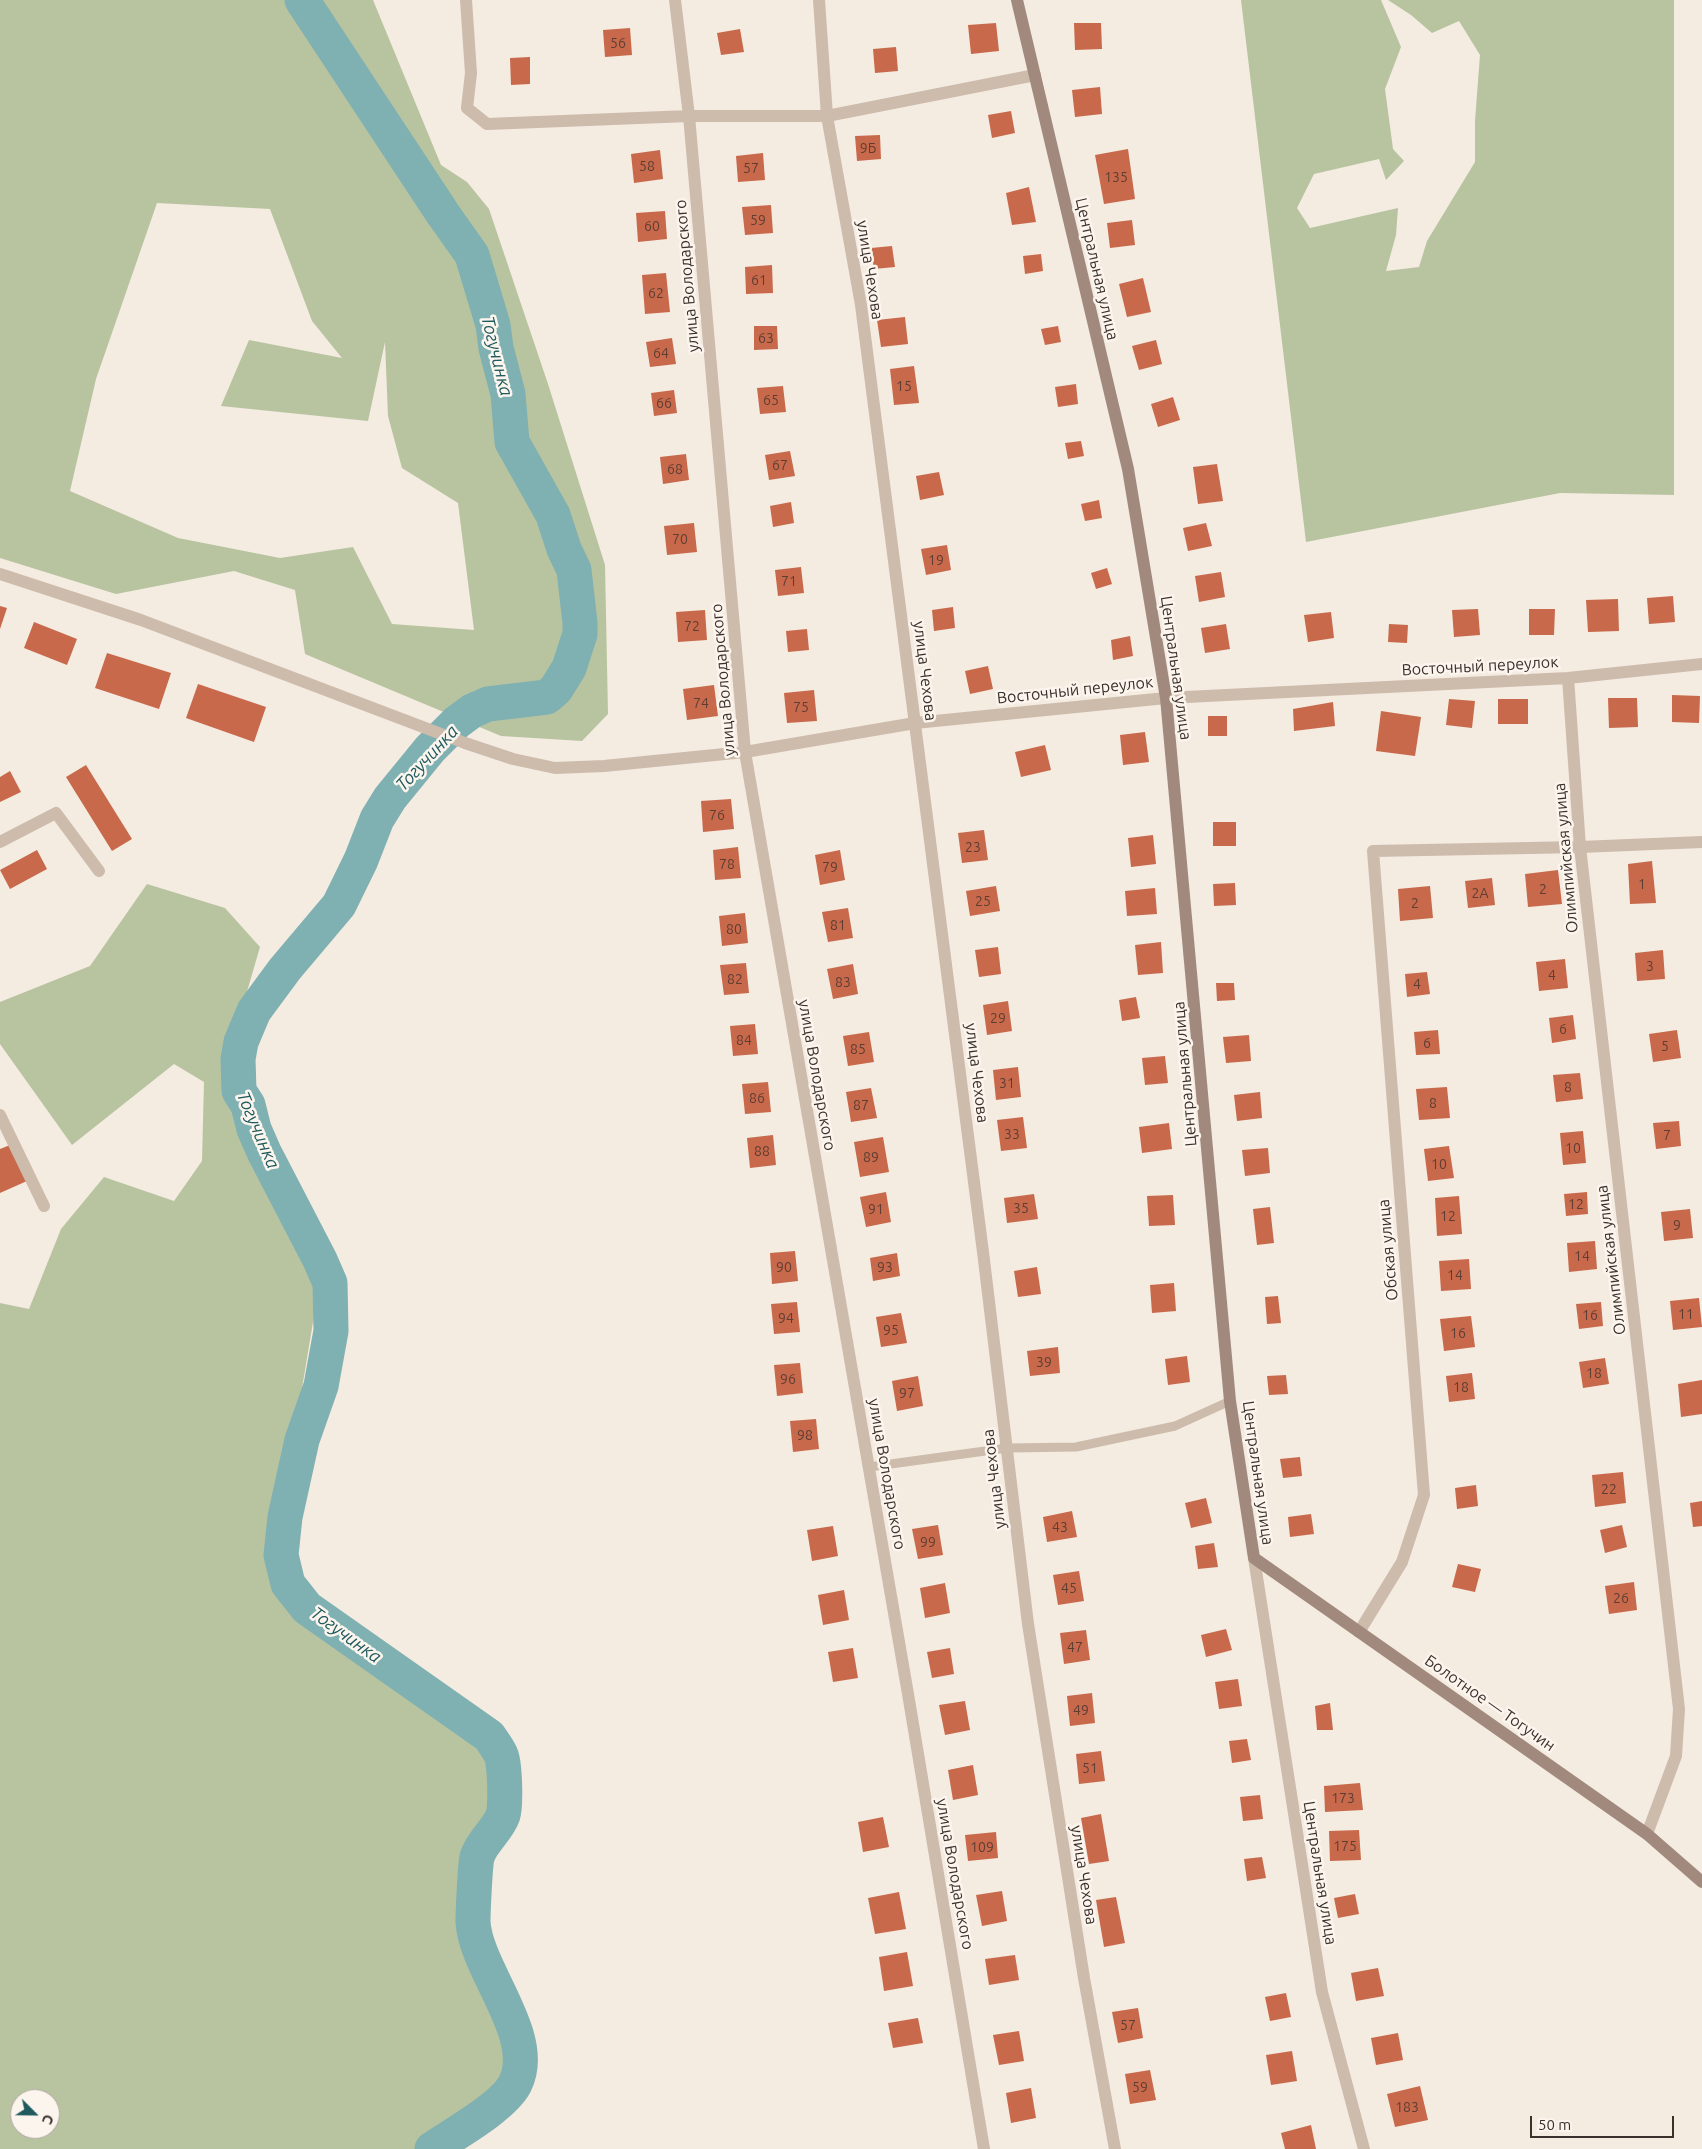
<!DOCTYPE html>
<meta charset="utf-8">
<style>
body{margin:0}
#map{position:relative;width:1702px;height:2149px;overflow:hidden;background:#f4ebe1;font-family:Ubuntu,sans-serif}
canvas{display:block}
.north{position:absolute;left:10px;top:2089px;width:50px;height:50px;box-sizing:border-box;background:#fbf5ee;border:1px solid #aea6a0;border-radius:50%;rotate:113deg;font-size:14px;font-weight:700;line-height:20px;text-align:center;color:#3b302b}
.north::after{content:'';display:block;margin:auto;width:18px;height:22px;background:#1f5a5e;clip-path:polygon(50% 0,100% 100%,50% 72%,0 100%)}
.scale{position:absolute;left:1530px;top:2116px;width:144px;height:22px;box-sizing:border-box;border:2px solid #3b302b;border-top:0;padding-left:6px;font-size:15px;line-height:18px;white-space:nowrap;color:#3b302b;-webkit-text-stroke:4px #fbf5ee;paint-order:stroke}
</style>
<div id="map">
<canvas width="1702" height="2149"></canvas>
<div class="north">С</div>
<div class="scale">50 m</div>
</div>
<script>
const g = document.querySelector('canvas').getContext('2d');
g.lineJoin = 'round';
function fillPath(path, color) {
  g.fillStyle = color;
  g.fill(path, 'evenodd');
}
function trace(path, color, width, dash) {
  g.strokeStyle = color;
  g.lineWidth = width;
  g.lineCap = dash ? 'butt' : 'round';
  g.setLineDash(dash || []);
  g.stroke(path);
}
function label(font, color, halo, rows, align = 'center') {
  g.font = font + ' Ubuntu,sans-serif';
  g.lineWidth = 5;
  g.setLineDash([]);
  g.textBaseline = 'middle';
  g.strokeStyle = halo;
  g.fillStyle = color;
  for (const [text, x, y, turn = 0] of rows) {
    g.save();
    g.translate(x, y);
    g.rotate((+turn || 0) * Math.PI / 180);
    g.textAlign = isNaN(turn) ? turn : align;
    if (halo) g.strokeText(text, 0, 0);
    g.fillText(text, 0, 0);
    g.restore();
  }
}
const green = new Path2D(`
 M0 0H373L441 165 467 182 489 209 548 384 605 565 608 714 582 741 501 736 305 654 295 590 234 571 116 594 0 558ZM157 203 270 209 312 321 342 358 249 340 221 406 368 421 385 342 388 416 402 468 458 503 474 630 392 624 353 547 280 558 178 538 70 491 96 379Z
 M1241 0H1381L1401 47 1385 89 1393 149 1404 161 1386 180 1379 159 1314 174 1297 208 1310 228 1398 208 1396 235 1386 271 1419 267 1427 241 1475 162V121L1480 55 1459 21 1432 33 1411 15 1388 0H1674V495L1560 493 1306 542Z
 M147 884 225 908 260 947 225 1067 279 1207 318 1292 270 1581 288 1584 307 1608 489 1736C493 1742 498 1748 501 1755 505 1763 506 1807 503 1815 498 1830 482 1841 477 1857 475 1867 473 1911 473 1922 476 1971 539 2036 515 2084 503 2107 454 2134 432 2149H0V1303L29 1309 61 1229 104 1177 174 1201 202 1161 204 1082 174 1064 72 1145 0 1044V1002L90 966ZM20 2099H50V2129H20Z`);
const river = new Path2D(`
 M302 0 443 214 472 255 493 325 496 348 508 394 512 442 553 515 564 549 574 570 580 623V634L569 668 556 689 547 697 488 704 472 711 457 722 430 749 390 798 377 819 361 860 339 905 285 969 254 1011 241 1042 238 1059 239 1091 248 1105 254 1129 264 1152 320 1260 330 1283 331 1331 321 1386 302 1440 285 1517 281 1555 288 1584 307 1608 489 1736C493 1742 498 1748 501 1755 505 1763 506 1807 503 1815 498 1830 482 1841 477 1857 475 1867 473 1911 473 1922 476 1971 539 2036 515 2084 503 2107 454 2134 432 2149`);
const building = new Path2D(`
 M996 23 999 51 971 54 968 25Z
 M1074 23H1101L1102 49 1075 50Z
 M630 28 632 55 605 57 603 30Z
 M740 29 744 52 721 55 717 33Z
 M896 47 898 71 875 73 873 49Z
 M530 57V84L511 85 510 58Z
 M1100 87 1102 114 1075 117 1072 90Z
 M1011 111 1015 133 992 138 988 115Z
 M880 135 881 159 857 161 855 136Z
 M1128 149 1135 199 1104 204 1095 155Z
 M660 150 663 179 634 183 631 154Z
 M763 153 765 180 738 182 736 156Z
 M1029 187 1036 222 1012 225 1006 193Z
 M771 205 773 233 745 235 742 207Z
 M665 211 667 239 638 242 636 213Z
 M1132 220 1135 245 1110 248 1107 223Z
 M892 246 895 267 874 269 871 248Z
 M1041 254 1043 271 1025 274 1023 256Z
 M772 265 773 293 746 294 745 267Z
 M666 273 670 312 645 314 642 275Z
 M1143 278 1151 312 1127 317 1119 284Z
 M905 317 908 344 881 347 877 320Z
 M754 326H777L778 349 754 350Z
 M1058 326 1061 342 1045 345 1041 329Z
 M672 338 676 364 650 367 646 342Z
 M1156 340 1162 364 1139 370 1132 346Z
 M914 366 919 403 894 405 890 369Z
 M1076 384 1078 404 1058 407 1055 387Z
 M783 386 786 412 760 414 757 388Z
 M674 390 677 413 654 416 651 393Z
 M1173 397 1180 420 1158 427 1151 404Z
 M1081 441 1084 456 1068 459 1065 443Z
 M790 451 795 476 769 480 765 455Z
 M686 454 689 480 663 484 660 457Z
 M1217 464 1223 501 1198 504 1193 467Z
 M939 472 944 495 920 500 916 476Z
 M1099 500 1102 518 1085 521 1081 504Z
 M791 502 794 523 773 527 770 506Z
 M694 523 697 552 667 555 664 526Z
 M1206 523 1212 546 1188 551 1183 528Z
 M947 545 951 570 926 575 921 549Z
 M801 567 804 593 778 596 775 570Z
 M1107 568 1112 584 1096 589 1091 573Z
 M1221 572 1225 597 1199 602 1195 576Z
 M1673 596 1675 622 1649 624 1647 598Z
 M1618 599 1619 631 1588 632 1586 600Z
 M0 606 7 608 0 629Z
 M953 607 955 628 934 631 932 610Z
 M1478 609 1480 635 1454 637 1452 610Z
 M1529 609H1555L1554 635H1529Z
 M705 610 707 640 678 642 676 612Z
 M1331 612 1334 638 1308 642 1304 615Z
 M34 622 77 639 67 665 24 648Z
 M1226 624 1230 649 1205 653 1201 628Z
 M1389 624 1408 625 1407 643 1388 642Z
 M807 629 809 650 788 652 786 631Z
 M1130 636 1133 656 1113 660 1111 640Z
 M107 653 171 673 159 709 95 688Z
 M988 666 993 689 970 694 965 671Z
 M198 684 266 707 254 742 186 718Z
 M714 685 718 716 687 720 683 689Z
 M814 690 817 721 787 723 784 693Z
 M1672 695 1700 696 1699 723 1672 722Z
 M1608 698H1637L1638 727 1609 728Z
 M1449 699 1475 701 1472 728 1446 725Z
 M1498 699H1528V724H1498Z
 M1333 702 1335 726 1294 731 1293 709Z
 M1381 711 1421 717 1415 756 1376 751Z
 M1208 716H1227V736H1208Z
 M1145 732 1149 762 1123 765 1120 735Z
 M1045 745 1051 770 1021 777 1015 752Z
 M86 765 132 839 112 851 66 777Z
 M10 771 21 792 0 802V777Z
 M731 799 734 829 703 832 701 801Z
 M1213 822H1236V846H1213Z
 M984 830 988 860 962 863 958 833Z
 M1153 835 1156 864 1131 867 1128 838Z
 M738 847 741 878 715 880 713 850Z
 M37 850 47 869 10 889 0 870Z
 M840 850 845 880 820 885 815 855Z
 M1652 861 1656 903 1630 904 1628 864Z
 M1558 870 1562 904 1528 907 1525 874Z
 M1492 878 1495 905 1468 908 1465 881Z
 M1235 883 1236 905 1214 906 1213 884Z
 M996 886 1000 911 970 916 966 891Z
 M1430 886 1433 918 1400 921 1398 889Z
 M1155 888 1157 914 1127 916 1125 891Z
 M848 908 853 938 828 942 822 912Z
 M745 913 748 943 722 946 719 916Z
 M1161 942 1163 973 1138 975 1135 945Z
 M998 947 1001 974 979 977 975 950Z
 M1663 950 1665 979 1637 981 1635 953Z
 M1565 959 1568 988 1539 991 1536 962Z
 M746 963 749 993 724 995 720 965Z
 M853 964 858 994 833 999 827 969Z
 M1427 972 1430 994 1407 997 1405 974Z
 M1216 983H1234L1235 1000 1217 1001Z
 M1136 997 1140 1018 1122 1021 1119 1000Z
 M1008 1001 1012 1031 987 1035 983 1005Z
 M1573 1015 1576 1039 1552 1043 1549 1018Z
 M755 1024 758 1054 733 1056 730 1026Z
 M1438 1030 1440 1054 1416 1055 1414 1032Z
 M1677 1030 1681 1058 1653 1062 1649 1034Z
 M869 1032 874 1062 848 1066 843 1036Z
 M1249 1035 1251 1061 1226 1063 1223 1037Z
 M1165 1056 1168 1083 1145 1085 1142 1058Z
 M1018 1067 1021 1097 996 1100 993 1070Z
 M1580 1073 1583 1099 1556 1102 1553 1075Z
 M768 1082 771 1112 745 1114 742 1084Z
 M1447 1087 1450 1118 1419 1120 1416 1089Z
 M871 1088 877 1118 851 1122 846 1092Z
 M1260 1092 1262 1118 1237 1121 1234 1095Z
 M1023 1117 1027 1148 1001 1151 997 1120Z
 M1679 1121 1681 1146 1656 1149 1653 1123Z
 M1169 1123 1172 1149 1142 1153 1139 1127Z
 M1583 1131 1586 1163 1563 1165 1560 1133Z
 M773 1135 776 1165 750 1168 747 1138Z
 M883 1137 889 1172 860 1177 854 1142Z
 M10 1145 27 1181 0 1193V1149Z
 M1449 1146 1454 1178 1428 1181 1424 1149Z
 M1268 1148 1270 1173 1245 1176 1242 1150Z
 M886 1192 891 1222 866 1227 860 1197Z
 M1587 1192 1588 1214 1566 1216 1564 1194Z
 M1034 1194 1038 1219 1007 1223 1004 1198Z
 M1173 1195 1175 1225 1149 1226 1147 1196Z
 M1459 1196 1462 1234 1437 1236 1435 1198Z
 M1270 1207 1274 1243 1257 1245 1253 1209Z
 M1690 1209 1693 1238 1664 1241 1661 1212Z
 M1595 1241 1597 1269 1569 1272 1567 1243Z
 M795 1251 798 1281 772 1284 770 1253Z
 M897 1253 900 1276 873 1281 870 1258Z
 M1469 1259 1471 1289 1441 1291 1439 1261Z
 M1037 1267 1041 1294 1018 1297 1014 1271Z
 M1174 1283 1176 1311 1152 1313 1150 1285Z
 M1278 1296 1281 1323 1267 1324 1265 1297Z
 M1699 1298 1702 1327 1673 1330 1670 1301Z
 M797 1302 800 1332 774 1334 771 1304Z
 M1601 1302 1603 1326 1579 1329 1576 1304Z
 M901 1313 907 1343 881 1347 876 1317Z
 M1471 1316 1475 1347 1444 1351 1440 1319Z
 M1058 1347 1060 1373 1030 1376 1027 1351Z
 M1187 1356 1190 1382 1168 1385 1165 1359Z
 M1605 1358 1609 1384 1583 1388 1579 1362Z
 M800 1363 803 1393 777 1396 774 1365Z
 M1472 1373 1475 1399 1449 1402 1446 1376Z
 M1286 1375 1288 1394 1269 1395 1267 1376Z
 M918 1376 923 1406 897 1411 892 1381Z
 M1702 1380V1414L1681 1417 1678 1384Z
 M816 1419 819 1449 793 1452 790 1421Z
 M1300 1457 1302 1476 1283 1478 1280 1459Z
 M1623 1472 1626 1503 1595 1507 1592 1475Z
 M1476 1485 1478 1506 1457 1509 1455 1488Z
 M1206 1498 1212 1523 1191 1528 1185 1503Z
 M1702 1501V1526L1693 1527 1690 1503Z
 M1072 1511 1077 1537 1047 1542 1043 1517Z
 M1311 1514 1314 1534 1290 1537 1288 1517Z
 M938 1525 943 1555 918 1559 912 1529Z
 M1622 1525 1627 1547 1605 1553 1600 1530Z
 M833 1526 838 1556 812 1561 807 1530Z
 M1214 1543 1218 1567 1198 1569 1195 1546Z
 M1458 1564 1481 1569 1475 1592 1452 1587Z
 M1079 1571 1084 1601 1058 1605 1053 1575Z
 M1634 1582 1637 1610 1609 1614 1605 1586Z
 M945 1583 950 1613 925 1618 920 1588Z
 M844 1590 849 1620 823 1625 818 1595Z
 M1226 1629 1232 1650 1206 1657 1201 1635Z
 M1086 1630 1090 1660 1064 1664 1060 1633Z
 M853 1648 858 1678 833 1682 828 1652Z
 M950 1648 954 1674 932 1678 927 1652Z
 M1238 1679 1242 1706 1219 1709 1215 1682Z
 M1092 1693 1095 1723 1070 1726 1067 1696Z
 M965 1701 970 1730 945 1735 939 1705Z
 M1330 1703 1333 1730H1317L1315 1706Z
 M1247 1739 1251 1760 1232 1763 1229 1741Z
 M1101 1751 1105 1781 1079 1784 1076 1754Z
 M973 1765 978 1795 953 1800 948 1770Z
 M1360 1783 1363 1810 1325 1812 1324 1786Z
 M1260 1795 1263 1819 1243 1821 1240 1797Z
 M1101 1814 1109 1861 1089 1864 1081 1818Z
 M883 1817 889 1847 863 1852 858 1822Z
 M1359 1830 1361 1860 1330 1861 1329 1831Z
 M996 1832 998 1858 968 1861 965 1835Z
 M1262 1857 1266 1878 1247 1881 1244 1859Z
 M1002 1891 1007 1921 982 1926 976 1895Z
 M899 1892 906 1929 875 1934 868 1898Z
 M1355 1894 1359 1914 1338 1918 1334 1898Z
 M1116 1897 1125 1943 1104 1947 1096 1900Z
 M907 1952 913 1986 884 1991 879 1957Z
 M1015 1955 1019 1980 989 1985 985 1959Z
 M1378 1968 1384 1996 1356 2001 1351 1973Z
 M1286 1993 1291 2017 1270 2021 1265 1997Z
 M1138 2008 1143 2038 1118 2043 1112 2012Z
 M918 2018 923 2043 893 2048 888 2023Z
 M1019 2031 1024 2061 999 2065 993 2035Z
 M1398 2033 1403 2060 1376 2065 1371 2038Z
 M1292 2051 1297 2081 1271 2085 1266 2055Z
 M1150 2070 1156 2100 1130 2104 1125 2074Z
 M1420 2086 1428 2120 1395 2127 1387 2094Z
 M1031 2088 1036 2118 1011 2123 1006 2093Z
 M1311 2125 1316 2149H1285L1281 2133Z`);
const service = new Path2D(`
 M869 1467 1007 1448 1076 1447 1175 1426 1230 1401`);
const minor = new Path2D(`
 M466 0 471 73 467 108 487 124 689 116H827L1035 75
 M675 0 689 116 745 752 908 1694 984 2149
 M819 0 827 116 861 305 983 1252 1028 1624 1084 1978 1115 2149
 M0 574 141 620 465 743 513 759 555 768 604 766 745 752 915 723 1166 698 1568 678 1702 664
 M1568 678 1580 847 1679 1709 1676 1756 1647 1834
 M0 842 56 813 99 871
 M0 1115 44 1206
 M1359 1632 1402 1562 1424 1495 1373 851 1580 847 1702 842`);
const tertiary = new Path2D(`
 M1254 1558 1322 1992 1364 2149`);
const secondary = new Path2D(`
 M1017 0 1128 469 1166 698 1230 1401 1254 1558 1647 1834 1702 1882`);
const numberNames = [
 ["56",618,43],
 ["9Б",868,148],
 ["58",647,166],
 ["57",751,168],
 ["135",1116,177],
 ["59",758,220],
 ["60",652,226],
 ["61",759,280],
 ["62",656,293],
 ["63",766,338],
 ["64",661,353],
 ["15",904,386],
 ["65",771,400],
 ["66",664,403],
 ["67",780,465],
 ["68",675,469],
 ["70",680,539],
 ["19",936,560],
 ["71",789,581],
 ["72",692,626],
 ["74",701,703],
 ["75",801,707],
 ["76",717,815],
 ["23",973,847],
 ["78",727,864],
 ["79",830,867],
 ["1",1642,884],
 ["2",1543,889],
 ["2А",1480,893],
 ["25",983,901],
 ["2",1415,903],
 ["81",838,925],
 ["80",734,929],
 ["3",1650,966],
 ["4",1552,975],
 ["82",735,979],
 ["83",843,982],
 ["4",1417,984],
 ["29",998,1018],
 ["6",1563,1029],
 ["84",744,1040],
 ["6",1427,1043],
 ["5",1665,1046],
 ["85",858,1049],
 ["31",1007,1083],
 ["8",1568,1087],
 ["86",757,1098],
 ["8",1433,1103],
 ["87",861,1105],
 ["33",1012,1134],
 ["7",1667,1135],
 ["10",1573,1148],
 ["88",762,1151],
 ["89",871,1157],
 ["10",1439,1164],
 ["12",1576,1204],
 ["35",1021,1208],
 ["91",876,1209],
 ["12",1448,1216],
 ["9",1677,1225],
 ["14",1582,1256],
 ["90",784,1267],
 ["93",885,1267],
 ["14",1455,1275],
 ["11",1686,1314],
 ["16",1590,1315],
 ["94",786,1318],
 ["95",891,1330],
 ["16",1458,1333],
 ["39",1044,1362],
 ["18",1594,1373],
 ["96",788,1379],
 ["18",1461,1387],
 ["97",907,1393],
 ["98",805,1435],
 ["22",1609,1489],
 ["43",1060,1527],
 ["99",928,1542],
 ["45",1069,1588],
 ["26",1621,1598],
 ["47",1075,1647],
 ["49",1081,1710],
 ["51",1090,1768],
 ["173",1343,1798],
 ["175",1345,1846],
 ["109",982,1847],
 ["57",1128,2025],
 ["59",1140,2087],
 ["183",1407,2107]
];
const streetNames = [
 ["Центральная улица",1097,269,77],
 ["улица Чехова",870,270,81],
 ["улица Володарского",687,276,-95],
 ["Восточный переулок",1480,666,-3],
 ["Центральная улица",1176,668,82],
 ["улица Чехова",925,671,83],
 ["улица Володарского",723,680,-95],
 ["Восточный переулок",1075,690,-6],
 ["Олимпийская улица",1566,858,-95],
 ["улица Чехова",977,1073,83],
 ["Центральная улица",1185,1074,-95],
 ["улица Володарского",817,1075,80],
 ["Обская улица",1388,1250,-95],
 ["Олимпийская улица",1611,1260,-97],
 ["Центральная улица",1258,1473,82],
 ["улица Володарского",887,1474,80],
 ["улица Чехова",994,1479,-97],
 ["Болотное — Тогучин",1490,1703,35],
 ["Центральная улица",1320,1873,81],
 ["улица Володарского",955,1874,80],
 ["улица Чехова",1084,1875,81]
];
const waterNames = [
 ["Тогучинка",497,356,76],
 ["Тогучинка",427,758,-47],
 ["Тогучинка",258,1130,67],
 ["Тогучинка",346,1635,36]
];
fillPath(green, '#b8c4a0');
trace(river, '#7fb0b2', 35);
fillPath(building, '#c8694b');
trace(service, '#cdbbac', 9);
trace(minor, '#cdbbac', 12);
trace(tertiary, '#cdbbac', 12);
trace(secondary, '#a18a7d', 12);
label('14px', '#5e3e33', null, numberNames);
label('16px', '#3b302b', '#fbf5ee', streetNames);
label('italic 18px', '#1f5a5e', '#fbf5ee', waterNames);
</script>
